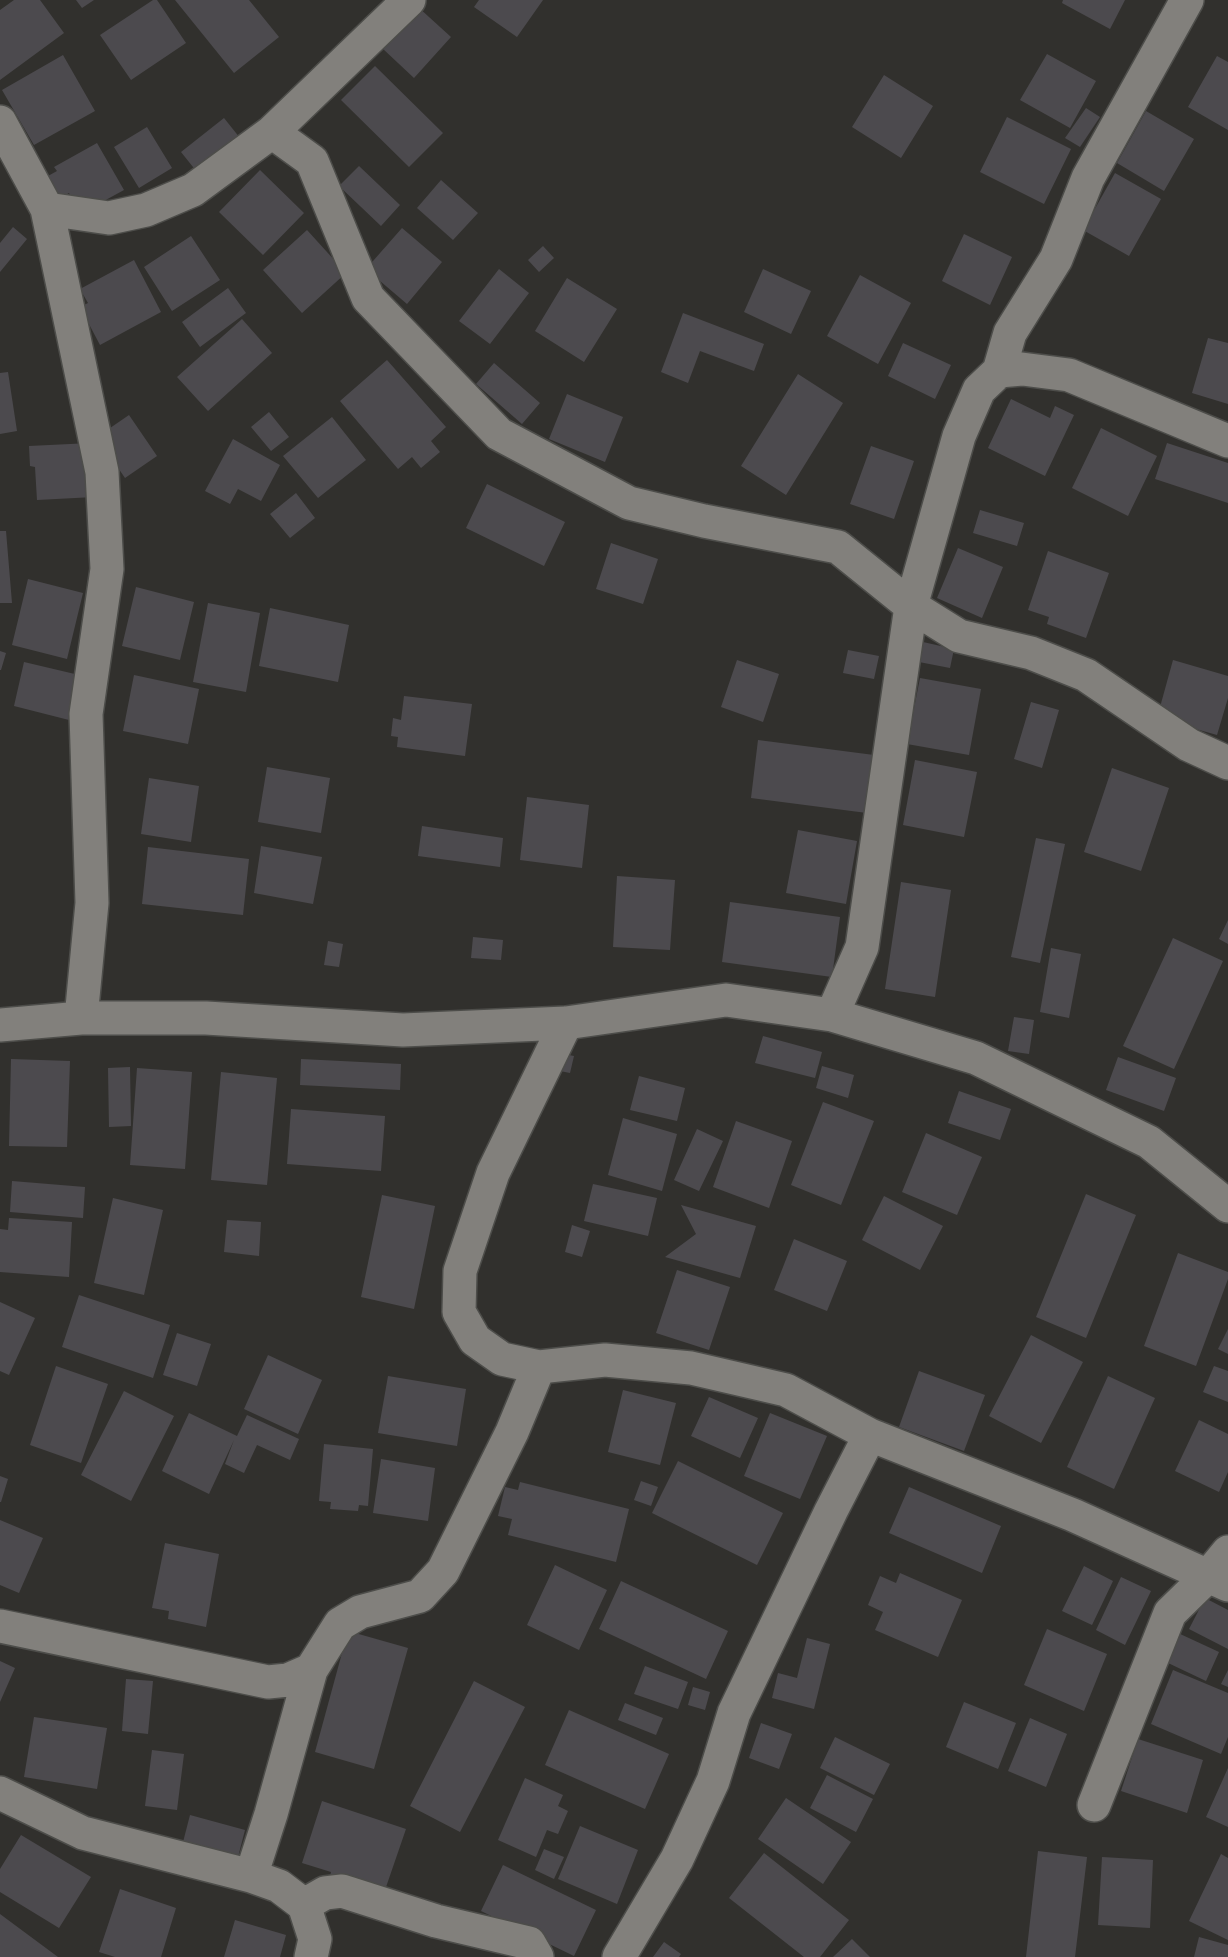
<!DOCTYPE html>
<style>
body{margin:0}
canvas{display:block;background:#31302d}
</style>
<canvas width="1228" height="1957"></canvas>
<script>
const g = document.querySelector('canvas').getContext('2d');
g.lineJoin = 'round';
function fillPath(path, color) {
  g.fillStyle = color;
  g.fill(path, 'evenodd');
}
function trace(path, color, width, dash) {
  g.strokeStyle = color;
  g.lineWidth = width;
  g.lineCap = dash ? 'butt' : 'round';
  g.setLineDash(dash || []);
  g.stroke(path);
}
const building = new Path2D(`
 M14 0H40L64 33 0 80V10Z
 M76 0H94L82 8Z
 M153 0H157L186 43 131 80 100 35Z
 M175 0H249L279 37 234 73Z
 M479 0H543L517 37 474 7Z
 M1063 0H1125L1110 29 1062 3Z
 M418 7 451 37 414 78 382 48Z
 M1047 54 1096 81 1070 128 1020 100Z
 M63 55 95 111 34 145 2 90Z
 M1217 56 1228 62V130L1188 107Z
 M375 66 443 133 409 167 341 100Z
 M884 75 933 106 901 158 852 127Z
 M1086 108 1100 117 1080 147 1065 138Z
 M1146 111 1194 139 1164 191 1117 163Z
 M1007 117 1071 149 1044 204 980 172Z
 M224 118 240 138 197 172 181 152Z
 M147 127 172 168 139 188 114 147Z
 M97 143 124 190 80 214 69 193 60 198 48 176 57 171 54 167Z
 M359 166 400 205 381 226 339 186Z
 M260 170 304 213 263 255 219 212Z
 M1115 173 1161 199 1129 256 1083 230Z
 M441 180 478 213 453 240 417 208Z
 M13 227 27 239 0 272V243Z
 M402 228 442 262 407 304 366 269Z
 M307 230 346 273 302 313 263 270Z
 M964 234 1012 257 990 305 942 281Z
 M191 236 220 280 172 311 144 267Z
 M543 246 554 258 539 272 528 260Z
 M134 260 161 312 100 345 80 307 88 303 80 289Z
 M499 269 529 293 490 344 459 321Z
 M763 269 811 291 791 334 744 312Z
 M860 275 911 303 878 364 827 336Z
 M567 278 617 309 584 362 535 331Z
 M228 288 246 313 200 347 182 322Z
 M683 313 764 344 754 371 700 351 688 383 661 372Z
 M242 319 272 353 208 411 177 377Z
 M1208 338 1228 343V404L1192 393Z
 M903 343 951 365 935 399 888 376Z
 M387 360 446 427 431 441 440 452 421 468 412 457 398 469 340 401Z
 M494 363 540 403 522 424 476 384Z
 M8 372 17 431 0 434V373Z
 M798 374 843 403 786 495 741 466Z
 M567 394 623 417 605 462 549 439Z
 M1011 399 1050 418 1055 406 1074 415 1045 476 988 448Z
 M269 412 289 437 271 451 251 427Z
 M129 415 157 456 125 478 97 437Z
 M332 417 366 460 318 498 283 456Z
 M1101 428 1157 456 1128 516 1072 488Z
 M233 439 280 465 261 501 238 489 230 504 205 491Z
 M91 443 94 497 37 500 35 467 30 466 29 446Z
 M1167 443 1228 463V503L1155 479Z
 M871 446 914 461 894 519 850 504Z
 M487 484 565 522 544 566 466 528Z
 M296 493 315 518 290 538 270 514Z
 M980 510 1024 523 1017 546 973 533Z
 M0 531H6L12 603H0Z
 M611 543 658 559 643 604 596 589Z
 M958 548 1003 567 982 618 937 598Z
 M1048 551 1109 573 1086 638 1047 624 1049 617 1028 610Z
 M28 579 83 593 67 659 12 645Z
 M136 587 194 602 180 660 122 646Z
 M208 603 260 613 246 692 193 682Z
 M270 608 349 625 338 682 259 666Z
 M923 642 954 649 950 668 919 662Z
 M848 650 879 656 874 679 843 673Z
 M0 651 6 653 1 670H0Z
 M737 660 779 674 763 722 721 707Z
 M1173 660 1228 676V698L1217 735 1157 718Z
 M24 662 79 675 69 720 14 706Z
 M134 675 199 689 188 744 123 731Z
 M920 678 981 689 969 755 907 744Z
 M404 696 472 704 465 756 397 747 398 737 391 736 393 718 401 720Z
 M1031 702 1059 710 1042 768 1014 759Z
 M758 740 874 755 867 813 751 798Z
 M915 760 977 772 964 837 903 825Z
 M267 767 330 778 321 833 258 822Z
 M1112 768 1169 788 1141 871 1084 852Z
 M149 778 199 786 191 842 141 834Z
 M527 797 589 805 582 868 520 860Z
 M422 826 503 838 500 867 418 856Z
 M798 830 857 841 846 904 786 893Z
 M1036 838 1065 844 1040 963 1011 957Z
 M261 846 322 857 313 904 254 893Z
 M148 847 249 859 243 915 142 904Z
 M617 876 675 880 670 950 613 947Z
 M901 882 951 890 935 997 885 989Z
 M730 902 840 917 832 977 722 962Z
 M1228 920V944L1219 939Z
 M473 937 503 940 501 960 471 958Z
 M1173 938 1223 961 1174 1069 1123 1046Z
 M328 941 343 944 339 967 324 965Z
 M1051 948 1081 954 1069 1018 1040 1012Z
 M1014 1017 1034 1020 1029 1054 1008 1051Z
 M763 1036 822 1052 815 1078 755 1063Z
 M558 1053 574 1056 570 1073 555 1070Z
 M1118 1057 1176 1078 1164 1111 1106 1090Z
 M11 1059 70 1061 67 1147 9 1146Z
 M301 1059 401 1064 400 1090 300 1085Z
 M822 1066 854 1075 848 1098 816 1088Z
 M130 1067 131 1126 109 1127 108 1068Z
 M137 1068 192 1072 185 1169 130 1165Z
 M221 1072 277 1078 267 1185 211 1180Z
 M639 1076 685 1088 677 1121 630 1110Z
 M959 1091 1011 1109 1000 1140 948 1123Z
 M823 1102 874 1121 841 1205 791 1185Z
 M291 1109 385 1116 381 1171 287 1164Z
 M623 1118 677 1134 662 1191 608 1175Z
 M736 1121 792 1141 769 1208 713 1187Z
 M697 1129 723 1141 699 1191 674 1180Z
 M926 1133 982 1157 957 1215 902 1192Z
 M12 1181 85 1187 83 1218 10 1212Z
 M593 1184 657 1198 648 1236 584 1221Z
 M1086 1194 1136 1215 1086 1338 1036 1317Z
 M382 1195 435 1206 414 1309 361 1297Z
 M884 1196 943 1226 920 1270 862 1240Z
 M113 1198 163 1210 144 1295 94 1283Z
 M681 1205 756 1226 740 1278 665 1257 696 1234Z
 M9 1218 72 1222 69 1277 0 1272V1229L8 1230Z
 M227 1220 261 1222 259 1256 224 1252Z
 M572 1225 590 1231 582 1257 565 1252Z
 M794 1239 847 1261 827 1311 774 1290Z
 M1178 1253 1228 1272V1279L1196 1366 1144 1346Z
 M677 1270 730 1287 709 1350 656 1333Z
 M79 1295 170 1325 153 1378 62 1347Z
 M0 1302 35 1318 9 1375 0 1371Z
 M1228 1329V1354L1218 1349Z
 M177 1333 211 1344 197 1386 163 1375Z
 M1031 1335 1083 1362 1041 1443 989 1416Z
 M268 1355 322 1380 298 1434 244 1409Z
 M56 1366 108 1384 81 1463 30 1445Z
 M1214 1366 1228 1371V1402L1203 1392Z
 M919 1371 985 1395 964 1451 899 1427Z
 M388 1376 466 1389 457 1446 378 1433Z
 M1108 1376 1155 1398 1114 1489 1067 1467Z
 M623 1390 676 1403 660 1465 608 1452Z
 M124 1391 174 1416 131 1501 81 1475Z
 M709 1397 758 1418 740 1458 691 1436Z
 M189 1413 237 1436 247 1415 299 1439 290 1460 257 1445 244 1473 225 1464 234 1440 209 1494 162 1471Z
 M770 1413 827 1436 800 1499 744 1476Z
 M1199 1420 1228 1434V1472L1219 1492 1175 1471Z
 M324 1444 373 1449 368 1506 359 1505 358 1511 330 1509 331 1502 319 1501Z
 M381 1459 435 1468 428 1521 373 1513Z
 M678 1461 783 1513 757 1565 652 1513Z
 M0 1476 8 1479 1 1502H0Z
 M641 1481 658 1487 651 1506 634 1500Z
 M520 1482 629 1509 616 1562 508 1535 512 1519 498 1516 505 1487 518 1490Z
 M909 1487 1001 1526 982 1573 889 1533Z
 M0 1520 43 1538 19 1593 0 1585Z
 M165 1543 219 1554 206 1627 168 1619 169 1611 152 1608Z
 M555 1565 607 1590 579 1650 527 1625Z
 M1084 1566 1113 1581 1092 1625 1062 1611Z
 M900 1573 962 1600 938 1657 875 1630 883 1612 868 1605 880 1576 896 1583Z
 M1121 1577 1151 1591 1125 1645 1096 1630Z
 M621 1581 728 1631 706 1679 599 1629Z
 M1205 1598 1228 1610V1649L1189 1629Z
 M1047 1629 1107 1654 1084 1711 1024 1685Z
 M348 1631 408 1648 374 1769 315 1752Z
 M1178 1633 1219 1652 1206 1681 1166 1662Z
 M807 1638 830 1644 814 1709 772 1698 778 1673 797 1678Z
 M0 1661 15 1668 0 1702Z
 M645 1666 688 1682 678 1709 634 1694Z
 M1173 1670 1228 1693V1737L1221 1754 1151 1724Z
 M1228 1670V1687L1221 1684Z
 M126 1679 153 1681 148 1734 122 1731Z
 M474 1681 525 1707 460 1832 410 1806Z
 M693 1687 710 1692 705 1710 688 1705Z
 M964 1702 1016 1723 998 1769 946 1747Z
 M625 1703 663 1718 656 1735 618 1720Z
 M569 1710 669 1754 645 1809 545 1765Z
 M34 1717 107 1728 97 1789 24 1777Z
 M1030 1718 1067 1734 1046 1787 1008 1771Z
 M761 1723 792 1734 779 1769 749 1758Z
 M835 1737 890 1764 874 1795 820 1768Z
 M1138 1739 1203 1760 1187 1813 1121 1791Z
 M152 1750 184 1754 177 1810 145 1806Z
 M1228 1768V1827L1206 1817Z
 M827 1775 873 1799 856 1832 810 1808Z
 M525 1778 563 1795 558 1806 568 1811 558 1834 547 1830 536 1857 498 1840Z
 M786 1798 851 1842 823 1884 758 1839Z
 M322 1801 406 1829 385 1890 330 1877 331 1872 302 1863Z
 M190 1815 245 1830 237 1861 182 1846Z
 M580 1826 638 1850 617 1904 558 1879Z
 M21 1835 91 1877 59 1928 0 1892V1869Z
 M544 1849 564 1857 554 1879 535 1870Z
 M1038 1851 1087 1857 1075 1957H1026Z
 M764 1853 849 1920 820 1957H804L729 1898Z
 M1221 1854 1228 1858V1940L1189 1921Z
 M1102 1857 1153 1860 1150 1928 1098 1925Z
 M503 1865 596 1910 574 1956 481 1911Z
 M120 1889 176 1908 161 1957H115L99 1952Z
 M0 1914 58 1957H0Z
 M235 1920 286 1935 280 1957H224Z
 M1199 1937 1228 1945V1957H1194Z
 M852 1939 870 1957H833Z
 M664 1942 681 1954 679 1957H653Z`);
const street = new Path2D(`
 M0 122 47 209 102 472 107 569 86 714 92 903 81 1018
 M272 132 312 161 368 298 499 434 629 503 704 521 838 547 911 606 959 636 1031 653 1086 675 1189 745 1228 763
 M47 209 109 218 146 210 193 190 272 132 409 0
 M999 371 1022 369 1069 375 1228 441
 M832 1015 862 947 911 606 959 436 979 390 999 371 1010 333 1056 259 1088 178 1187 0
 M566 1023 493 1173 460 1271 459 1312 475 1340 502 1359 539 1367 605 1360 691 1368 786 1390 870 1435 1073 1515 1228 1585
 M0 1025 81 1018H206L403 1030 566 1023 726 1000 832 1015 976 1058 1149 1142 1228 1206
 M0 1626 268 1682 288 1680 311 1670
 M0 1793 83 1833 251 1876 279 1886 304 1905 315 1939 311 1957
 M1094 1805 1170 1613 1209 1575 1228 1552
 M251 1876 271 1814 311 1670 340 1624 360 1612 420 1596 443 1571 512 1432 539 1367
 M304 1905 325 1893 342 1891 436 1921 529 1943 537 1957
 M619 1957 677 1859 713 1781 734 1713 831 1511 870 1435`);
fillPath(building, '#4c4a4e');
trace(street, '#4d4d4a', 36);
trace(street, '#82807c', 33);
</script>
